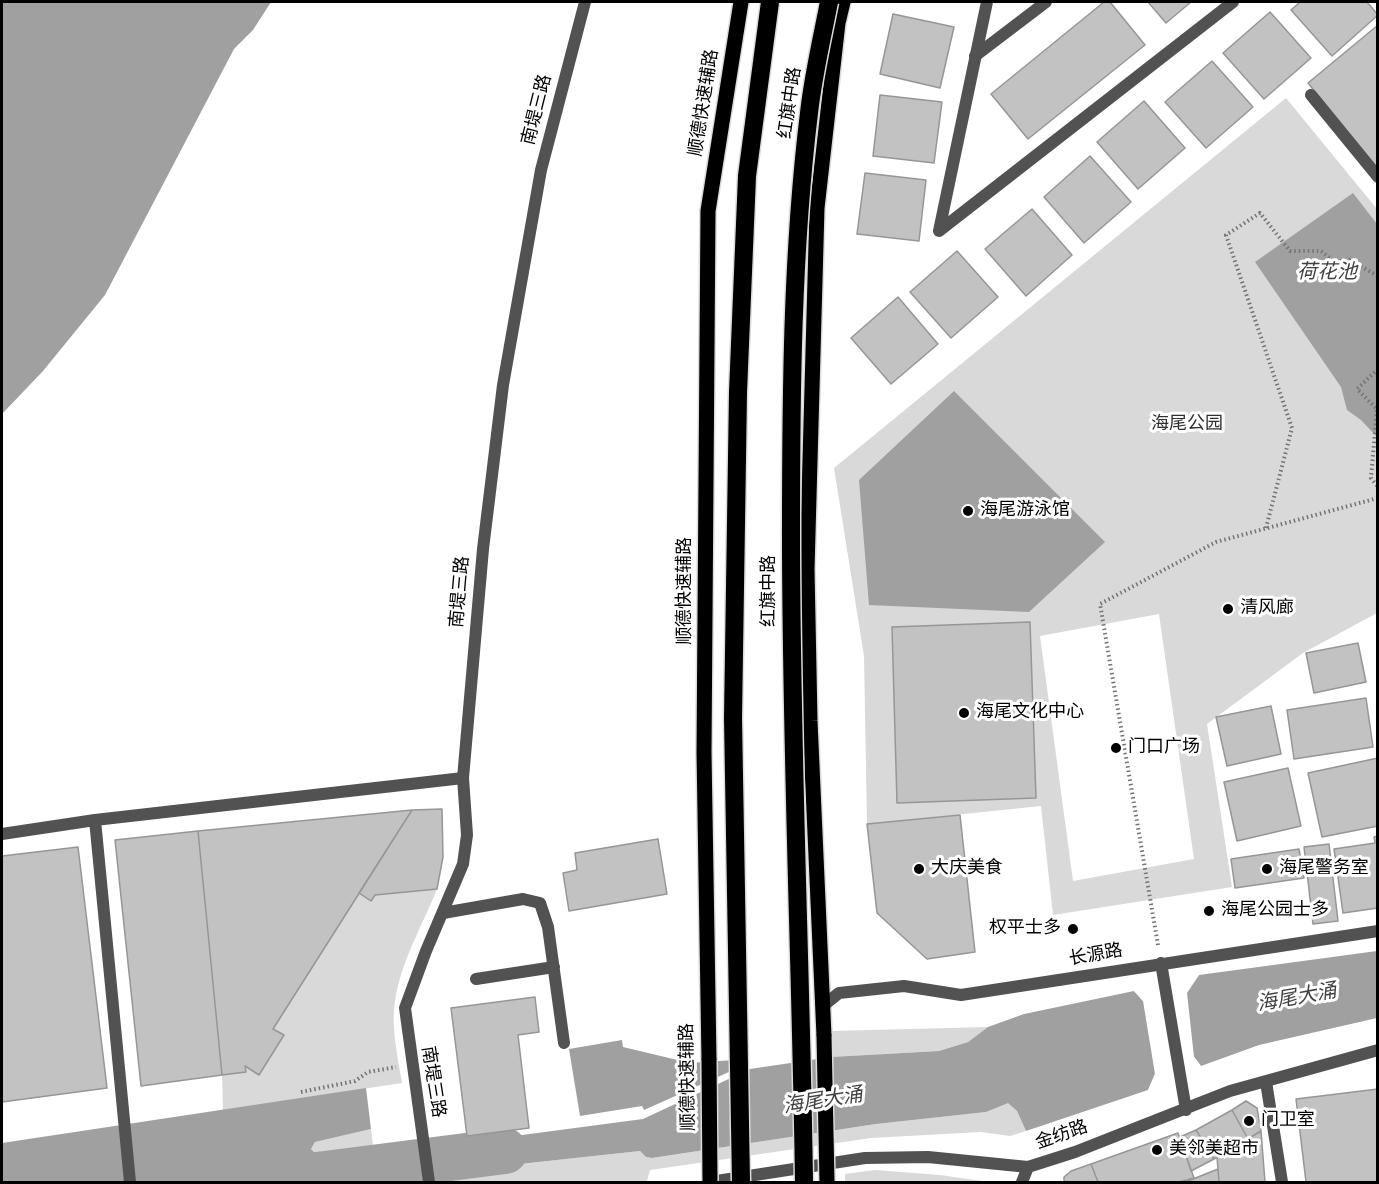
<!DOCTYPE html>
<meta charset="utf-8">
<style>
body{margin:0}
#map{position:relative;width:1379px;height:1184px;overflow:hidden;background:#fff;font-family:"Source Sans 3",sans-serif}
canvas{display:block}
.frame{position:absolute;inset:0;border:3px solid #000;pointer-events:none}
</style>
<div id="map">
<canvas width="1379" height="1184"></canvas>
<div class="frame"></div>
</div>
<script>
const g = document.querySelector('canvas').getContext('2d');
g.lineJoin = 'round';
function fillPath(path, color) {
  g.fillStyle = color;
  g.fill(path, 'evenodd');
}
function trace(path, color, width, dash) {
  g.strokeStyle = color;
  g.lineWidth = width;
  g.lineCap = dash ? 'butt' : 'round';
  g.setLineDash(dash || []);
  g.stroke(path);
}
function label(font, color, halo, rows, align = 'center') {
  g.font = font + ' "Source Sans 3","Noto Sans SC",sans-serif';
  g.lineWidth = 6;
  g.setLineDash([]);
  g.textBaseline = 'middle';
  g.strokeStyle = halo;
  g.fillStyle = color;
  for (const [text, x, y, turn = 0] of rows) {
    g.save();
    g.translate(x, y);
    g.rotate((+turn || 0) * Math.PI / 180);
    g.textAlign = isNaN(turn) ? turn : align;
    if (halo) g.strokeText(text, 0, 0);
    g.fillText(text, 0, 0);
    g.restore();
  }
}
const green = new Path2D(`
 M1286 98 1377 209V613L1303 653 1207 724 1232 887 1053 915 1041 806 867 824 864 656 834 468ZM1159 614 1194 859 1073 881 1040 636Z
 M437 889C419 934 391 977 394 1027 395 1046 399 1065 402 1083L223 1110 222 1075 246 1071 245 1066 259 1074 284 1036 273 1029 359 893 371 901 375 895Z
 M988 1027 968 1042 939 1051 831 1057 832 1031Z
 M1008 1102 1017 1111 1026 1131 1010 1136 981 1132 871 1138 650 1170 647 1181 636 1182H444V1175L464 1170 640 1151 646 1157 652 1158 876 1124 985 1112Z
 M371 1129 374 1154 319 1157 311 1149 315 1142Z
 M875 1170 940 1175 989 1182H837L845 1181V1174Z`);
const water = new Path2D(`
 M2 2H271L253 30 234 49 105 295 43 371 2 414Z
 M1353 193 1377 224V437L1361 420 1347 410 1341 387 1255 262Z
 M954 391 1105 542 1029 612 869 605 859 480Z
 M1377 951V1018L1259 1045 1201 1066 1194 1057 1155 1074 1148 1090 1026 1131 1017 1111 1008 1103 986 1112 876 1124 652 1158 646 1157 640 1151 464 1170 444 1175 439 1146 643 1119 750 1069 831 1057 939 1051 968 1042 988 1027 1024 1014 1134 991 1143 1001 1186 993 1199 975Z
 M622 1040 623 1047 690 1063 749 1059V1063L644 1110 642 1106 580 1116 569 1049Z
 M366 1088 371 1129 315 1142 311 1149 319 1157 381 1153 385 1180 375 1182H2V1143Z`);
const pier = new Path2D(`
 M1199 975 1187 993 1194 1057 1201 1066 1195 1067 1193 1061 1157 1076 1153 1087 1148 1090 1155 1074 1143 1001 1134 991 1138 990 1145 997 1185 990 1194 977Z`);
const river = new Path2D(`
 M262 1182 505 1151`);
const building = new Path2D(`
 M1104 2H1110L1145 45 1028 139 991 94Z
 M1148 2H1191L1166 23Z
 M1300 2H1367L1378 15 1332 56 1291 10Z
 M1270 12 1311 58 1264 99 1223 53Z
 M893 14 954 27 940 88 880 74Z
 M1378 25V169L1308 83Z
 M1212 61 1253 107 1206 148 1165 102Z
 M880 95 942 102 934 163 873 156Z
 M1144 101 1185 148 1138 189 1097 142Z
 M1090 156 1131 202 1084 243 1044 197Z
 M865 173 926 180 919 241 857 234Z
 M1032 209 1072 255 1026 296 985 249Z
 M957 251 998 297 951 338 910 292Z
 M898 297 938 344 891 384 851 338Z
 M1030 622 1036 798 897 803 892 627Z
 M1358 643 1366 682 1314 693 1306 653Z
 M1366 698 1373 747 1294 759 1287 710Z
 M1271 706 1281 754 1227 766 1216 717Z
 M1378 758V826L1322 837 1308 773Z
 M1288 768 1301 826 1237 841 1224 782Z
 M442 809 443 857 437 889 375 895 371 901 359 893 412 810Z
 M412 810 273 1029 284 1035 259 1075 245 1066 246 1072 222 1075 198 831Z
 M960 815 975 952 927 959 877 913 867 824Z
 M198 831 222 1075 141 1086 115 840Z
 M1378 836V908L1343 913 1334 849 1375 843 1374 837Z
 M658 839 667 894 569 911 563 873 577 870 575 853Z
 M1329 844 1338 921 1313 924 1304 847Z
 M78 847 107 1088 2 1102V856Z
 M1299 849 1304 878 1235 888 1231 859Z
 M535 997 539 1032 518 1035 529 1128 467 1136 451 1008Z
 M1378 1089V1182H1306L1296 1099Z
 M1246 1101 1257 1108 1261 1131 1248 1139 1232 1110Z
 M1232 1110 1248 1139 1214 1159 1196 1130Z
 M1196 1130 1214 1159 1191 1171 1180 1137Z
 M1261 1131 1265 1182H1219L1217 1157Z
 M1178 1133 1194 1178 1179 1182H1098L1091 1164Z
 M1091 1164 1098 1182H1064V1177L1071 1171Z
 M1218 1169 1219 1182H1189L1188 1181Z`);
const path = new Path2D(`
 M1378 369 1357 389 1377 409 1371 478 1378 487
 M1266 528 1292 428 1226 235 1260 213 1290 251H1321L1335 262 1349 260 1378 276
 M1158 945 1100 604 1216 542 1378 498
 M301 1092 355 1081 368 1072 396 1067`);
const lane = new Path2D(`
 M987 2 939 231 1233 2
 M1311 95 1378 177
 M95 820 130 1182
 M2 834 95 820 463 778
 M443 913 523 899 540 903 548 927 564 1043
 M476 979 554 967
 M1266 1082 1282 1182`);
const street = new Path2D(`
 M975 56 1046 2
 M1161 963 1186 1110
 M824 1005 839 993 904 986 961 995 1378 931
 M429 1182 405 1008 426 951 463 864 467 835 463 778 483 549 503 385 541 170 585 2
 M710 1182 865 1158 928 1157 1028 1167 1075 1152 1230 1091 1378 1050
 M1022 1182 1028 1167`);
const primary = new Path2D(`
 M824 1036 810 721 807 569 817 208 838 23 843 2
 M709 1060 704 752 708 211 741 2`);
const primaryBridge = new Path2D(`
 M824 1036 827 1182
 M709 1060 710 1182`);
const highwayBridge = new Path2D(`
 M741 1182 733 718 738 392 747 176 770 2
 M804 1182C801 966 791 750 791 534 791 394 792 252 809 113 813 76 822 38 829 2`);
const markers = [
 [968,511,6,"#000"],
 [1228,609,6,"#000"],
 [964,713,6,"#000"],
 [1116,748,6,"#000"],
 [919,869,6,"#000"],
 [1267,869,6,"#000"],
 [1209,911,6,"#000"],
 [1073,929,6,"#000"],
 [1249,1121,6,"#000"],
 [1157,1150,6,"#000"]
];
const streetNames = [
 ["顺德快速辅路",705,103,-81],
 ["红旗中路",791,103,-82],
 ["南堤三路",538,110,-76],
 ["顺德快速辅路",686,591,-90],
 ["红旗中路",770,591,-90],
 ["南堤三路",461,592,-85],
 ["长源路",1096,956,-10],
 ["顺德快速辅路",689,1077,-91],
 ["南堤三路",432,1082,81],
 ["金纺路",1062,1136,-19]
];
const parkNames = [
 ["海尾公园",1187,425]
];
const poiNames = [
 ["海尾游泳馆",980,511],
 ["清风廊",1240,609],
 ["海尾文化中心",976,713],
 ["门口广场",1128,748],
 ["大庆美食",931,869],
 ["海尾警务室",1279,869],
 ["海尾公园士多",1221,911],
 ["权平士多",1061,929,"right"],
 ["门卫室",1261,1121],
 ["美邻美超市",1169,1150]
];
const waterNames = [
 ["荷花池",1327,274],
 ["海尾大涌",1297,999,-10],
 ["海尾大涌",823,1102,-9]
];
fillPath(green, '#d9d9d9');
fillPath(water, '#a0a0a0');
fillPath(pier, '#fff');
trace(river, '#a0a0a0', 46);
fillPath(building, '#c2c2c2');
trace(building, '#969696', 1.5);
trace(primary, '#dbdbdb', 18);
trace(path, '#747474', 4, [1.5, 3]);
trace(lane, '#525252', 12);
trace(street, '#525252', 12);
trace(primary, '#000', 15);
trace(primaryBridge, '#dbdbdb', 18, []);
trace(highwayBridge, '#dbdbdb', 21, []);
trace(primaryBridge, '#000', 15);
trace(highwayBridge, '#000', 18);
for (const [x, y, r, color] of markers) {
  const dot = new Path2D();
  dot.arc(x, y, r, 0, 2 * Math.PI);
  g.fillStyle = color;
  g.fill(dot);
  trace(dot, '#fff', 2);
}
label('18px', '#000', '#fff', streetNames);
label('18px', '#303030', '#fff', parkNames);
label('18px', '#000', '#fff', poiNames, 'left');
label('italic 20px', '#414141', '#fff', waterNames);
</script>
